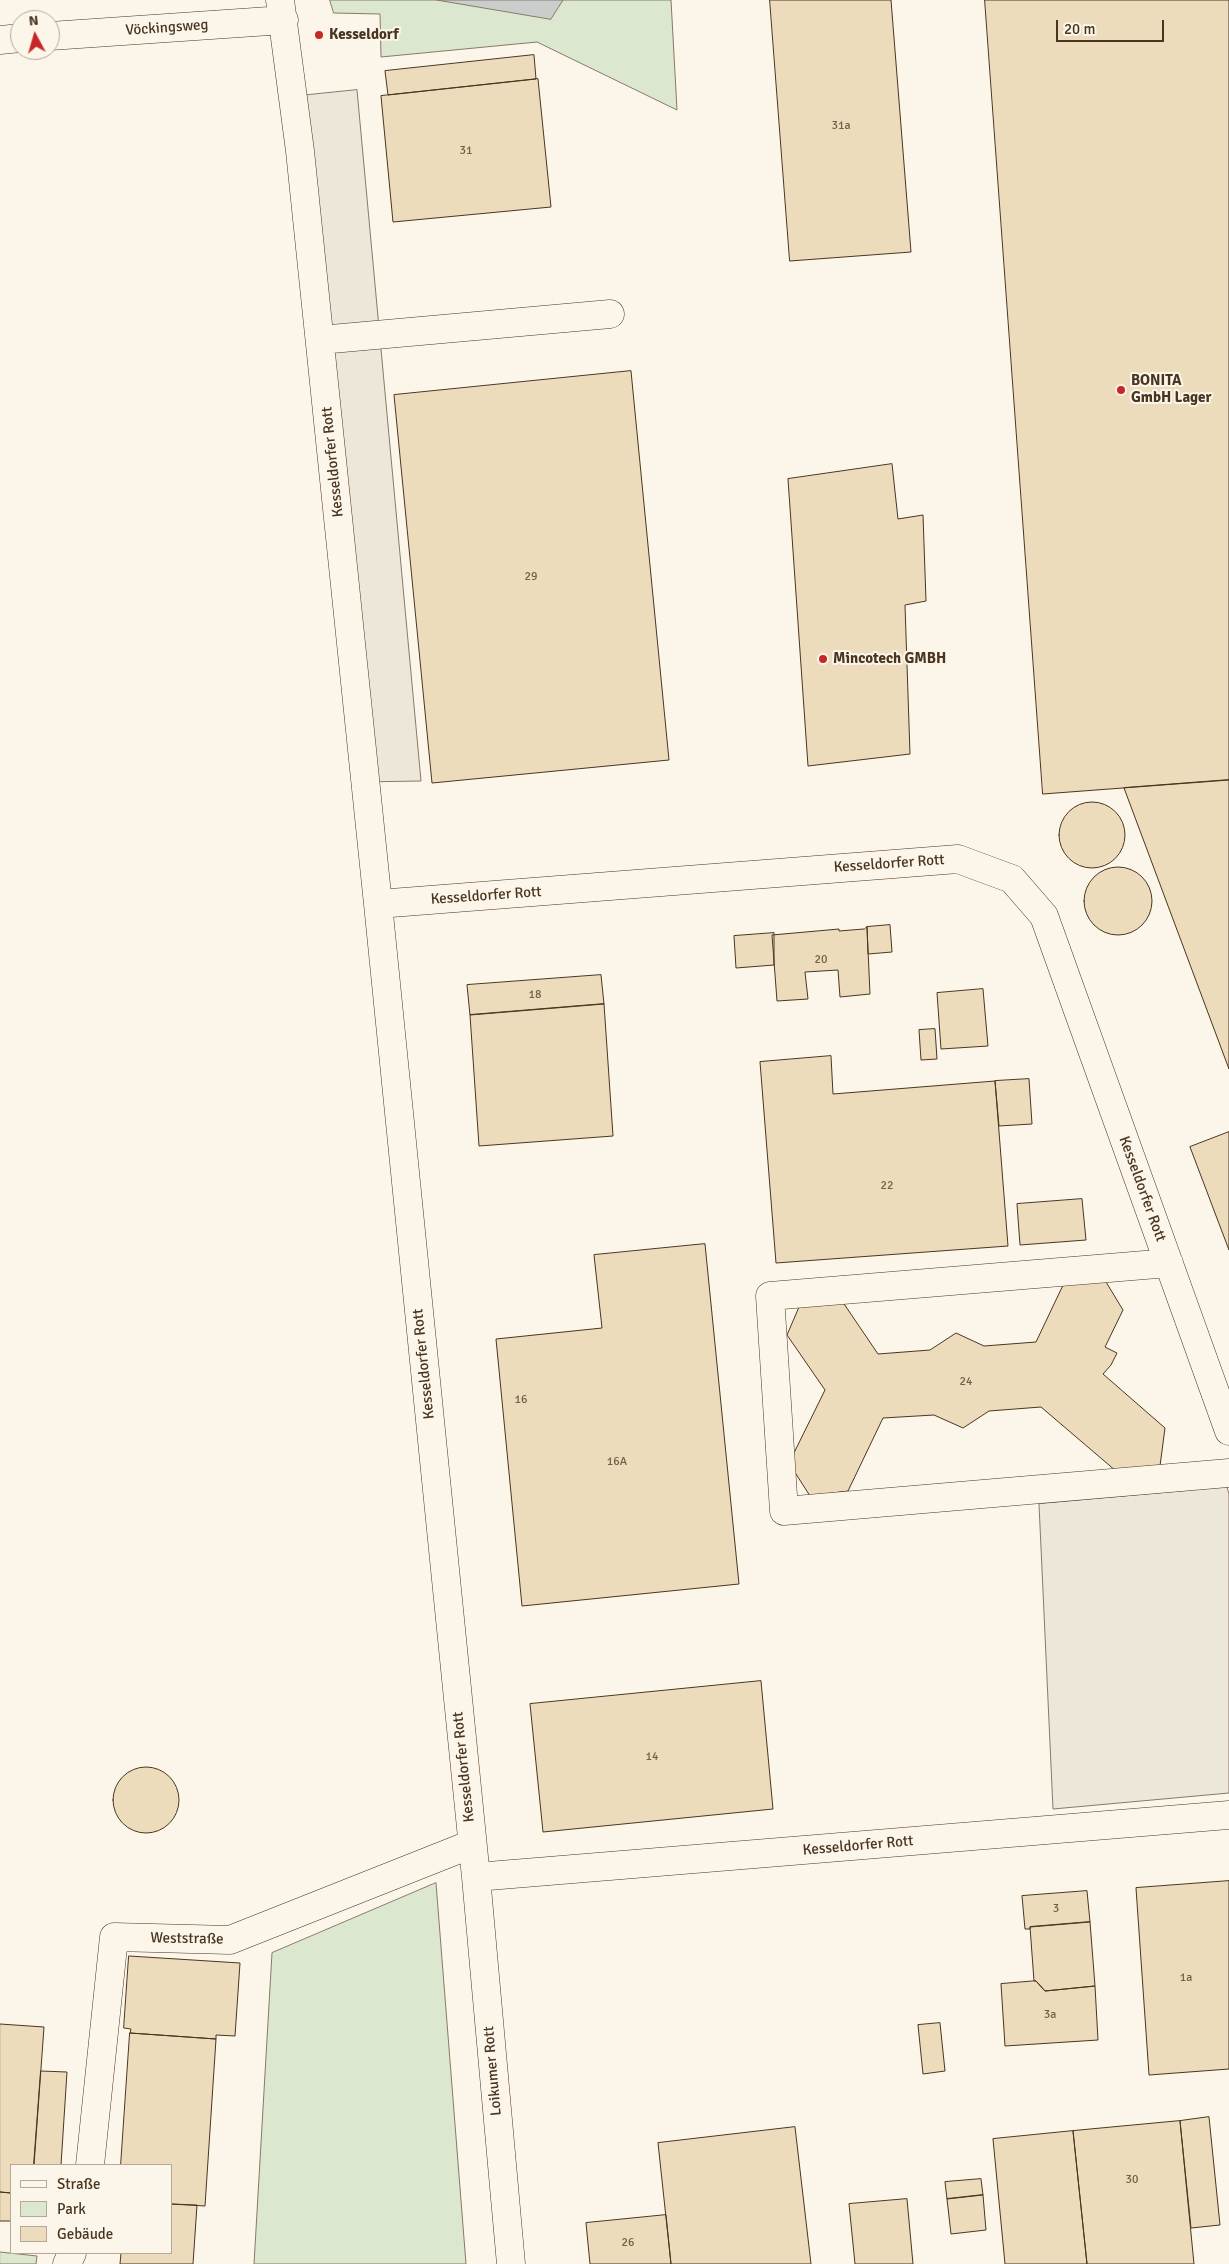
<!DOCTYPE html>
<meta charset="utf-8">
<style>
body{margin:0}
#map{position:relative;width:1229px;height:2264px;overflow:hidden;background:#fbf6e9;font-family:Signika,sans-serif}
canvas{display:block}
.legend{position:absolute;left:10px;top:2164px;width:162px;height:90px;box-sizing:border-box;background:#fbf6e9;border:1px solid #b4a999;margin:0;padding:6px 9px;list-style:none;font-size:15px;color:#4a3520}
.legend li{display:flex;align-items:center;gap:10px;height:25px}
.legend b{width:25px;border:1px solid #b4a999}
.north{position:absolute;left:10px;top:10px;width:50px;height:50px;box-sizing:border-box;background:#fbf6e9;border:1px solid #b4a999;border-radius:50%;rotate:354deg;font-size:14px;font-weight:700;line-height:20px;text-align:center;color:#4a3520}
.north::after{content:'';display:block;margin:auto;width:18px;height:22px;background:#c62828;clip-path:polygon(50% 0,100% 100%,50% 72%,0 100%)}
.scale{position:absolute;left:1056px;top:20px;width:108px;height:22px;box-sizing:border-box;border:2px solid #4a3520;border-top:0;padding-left:6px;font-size:15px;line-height:18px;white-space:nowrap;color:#4a3520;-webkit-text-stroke:4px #fbf6e9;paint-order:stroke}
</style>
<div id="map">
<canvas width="1229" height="2264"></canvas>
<ul class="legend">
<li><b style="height:6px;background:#fbf6e9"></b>Straße</li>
<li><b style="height:14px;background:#dce7d0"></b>Park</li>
<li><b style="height:14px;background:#ecdcbc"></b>Gebäude</li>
</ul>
<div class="north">N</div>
<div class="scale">20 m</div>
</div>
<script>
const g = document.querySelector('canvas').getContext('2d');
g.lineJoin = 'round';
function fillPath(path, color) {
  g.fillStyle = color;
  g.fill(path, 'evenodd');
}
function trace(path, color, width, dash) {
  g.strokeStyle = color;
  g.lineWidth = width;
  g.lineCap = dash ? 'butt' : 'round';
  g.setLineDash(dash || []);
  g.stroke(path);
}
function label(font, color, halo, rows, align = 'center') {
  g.font = font + ' Signika,sans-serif';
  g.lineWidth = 4;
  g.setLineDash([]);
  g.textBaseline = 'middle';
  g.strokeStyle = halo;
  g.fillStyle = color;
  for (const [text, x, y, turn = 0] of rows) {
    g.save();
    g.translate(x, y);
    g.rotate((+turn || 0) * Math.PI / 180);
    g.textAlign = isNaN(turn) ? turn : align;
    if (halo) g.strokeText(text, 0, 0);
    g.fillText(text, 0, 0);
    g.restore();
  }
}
const green = new Path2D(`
 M330 0H671L677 110 537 42 381 57 380 14 334 13Z
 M436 1883 466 2264H254L272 1953Z
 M0 2252 37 2256 36 2264H0Z`);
const parking = new Path2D(`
 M357 90 421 781 359 782 289 97Z
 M1227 1487 1229 1494V1793L1053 1809 1039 1504Z`);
const water = new Path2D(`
 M437 0H563L551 19Z`);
const building = new Path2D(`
 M770 0H891L911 252 790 261Z
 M985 0H1229V780L1043 794Z
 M534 55 536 79 388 95 385 71Z
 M538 79 551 207 393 222 381 96Z
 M631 371 669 760 432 783 394 395Z
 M892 464 898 519 923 515 926 601 905 605 910 754 808 766 788 479Z
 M1229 780V1069L1124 788Z
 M1059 835a33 33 0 1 1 66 0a33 33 0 1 1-66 0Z
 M1084 901a34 34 0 1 1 68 0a34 34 0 1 1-68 0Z
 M890 925 892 952 868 954 867 927Z
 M867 927 870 994 840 997 838 970 805 972 808 999 777 1001 772 935 839 929V931L864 929Z
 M774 933V965L736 968 734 936Z
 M601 975 604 1004 470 1015 467 985Z
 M983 989 988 1046 941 1049 937 993Z
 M604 1004 613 1136 479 1146 470 1015Z
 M935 1029 937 1059 921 1060 919 1030Z
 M831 1056 833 1094 995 1081 1008 1246 776 1263 760 1062Z
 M1029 1079 1032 1124 999 1126 995 1081Z
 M1229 1132V1250L1190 1147Z
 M1082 1199 1086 1240 1020 1245 1017 1204Z
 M705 1244 739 1584 522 1606 496 1339 602 1328 594 1255Z
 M1103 1277 1123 1310 1105 1347 1117 1353 1111 1365 1103 1374 1165 1428 1160 1466 1123 1477 1041 1407 989 1411 963 1428 934 1415 883 1418 848 1491 810 1496 789 1463 825 1390 787 1335 802 1300 840 1298 878 1354 930 1350 956 1333 984 1346 1036 1342 1065 1281Z
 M761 1681 773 1809 543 1832 530 1704Z
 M113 1800a33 33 0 1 1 66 0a33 33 0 1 1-66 0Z
 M1229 1881V2069L1149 2075 1136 1888Z
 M1087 1891 1090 1922 1030 1927V1929H1025L1022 1896Z
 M1090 1922 1095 1986 1045 1991 1036 1981H1034L1030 1927Z
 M129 1956 240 1963 235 2036 216 2035V2039L130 2033 131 2029 124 2028Z
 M1036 1981 1045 1991 1095 1986 1098 2040 1005 2046 1001 1984Z
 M940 2023 945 2071 923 2074 918 2025Z
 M0 2024 44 2027 34 2165H11V2193L0 2192Z
 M130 2033 216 2039 205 2206 171 2204V2165H121Z
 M41 2071 67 2072 61 2165H34Z
 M1209 2117 1220 2225 1191 2228 1180 2121Z
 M1180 2121 1194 2264H1087L1073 2131Z
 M795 2127 811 2264H671L658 2143Z
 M1073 2131 1087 2264H1005L993 2139Z
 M981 2179 983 2195 947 2199 945 2182Z
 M0 2192 11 2193V2221H0Z
 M983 2195 986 2230 951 2234 947 2199Z
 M907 2199 913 2264H855L849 2204Z
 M171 2204 197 2205 193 2264H120L121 2253H171Z
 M666 2215 671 2264H590L586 2223Z`);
const minor = new Path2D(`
 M280 0 300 151 378 904 476 1877 511 2264
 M50 36 284 20
 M0 40 20 38
 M320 340 610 314
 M378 904 958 859 1012 879 1044 916 1229 1431
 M1169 1263 770 1296 784 1511 1229 1473
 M476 1877 1229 1815
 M90 2165 114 1937 230 1940 472 1844
 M67 2264 72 2253`);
const markers = [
 [319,35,5,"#c62828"],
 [1121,390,5,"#c62828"],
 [823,659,5,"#c62828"]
];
const numberNames = [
 ["31a",841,126],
 ["31",466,151],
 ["29",531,577],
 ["20",821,960],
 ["18",535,995],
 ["22",887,1186],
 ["24",966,1382],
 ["16",521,1400],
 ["16A",617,1462],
 ["14",652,1757],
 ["3",1056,1909],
 ["1a",1186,1978],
 ["3a",1050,2015],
 ["30",1132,2180],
 ["26",628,2243]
];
const streetNames = [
 ["Vöckingsweg",167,28,-4],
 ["Kesseldorfer Rott",333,462,-96],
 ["Kesseldorfer Rott",889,864,-4],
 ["Kesseldorfer Rott",486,896,-4],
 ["Kesseldorfer Rott",1142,1189,70],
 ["Kesseldorfer Rott",424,1364,-96],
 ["Kesseldorfer Rott",464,1767,-96],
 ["Kesseldorfer Rott",858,1846,-5],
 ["Weststraße",187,1939,1],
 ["Loikumer Rott",493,2071,-95]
];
const poiNames = [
 ["Kesseldorf",329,35],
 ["BONITA",1131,381],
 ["GmbH Lager",1131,398],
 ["Mincotech GMBH",833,659]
];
fillPath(green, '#dce7d0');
trace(green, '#887966', 1);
fillPath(parking, '#ede7d9');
trace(parking, '#887966', 1);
fillPath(water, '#c9cecd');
trace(water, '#887966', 1);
fillPath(building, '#ecdcbc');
trace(building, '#4a3520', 1);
trace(minor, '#4a3520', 29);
trace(minor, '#fbf6e9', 28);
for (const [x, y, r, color] of markers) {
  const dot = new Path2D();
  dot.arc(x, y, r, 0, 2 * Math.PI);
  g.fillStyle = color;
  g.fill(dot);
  trace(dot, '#fbf6e9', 2);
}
label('12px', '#725f47', null, numberNames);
label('15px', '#4a3520', '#fbf6e9', streetNames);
label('bold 15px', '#4a3520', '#fbf6e9', poiNames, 'left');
</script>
